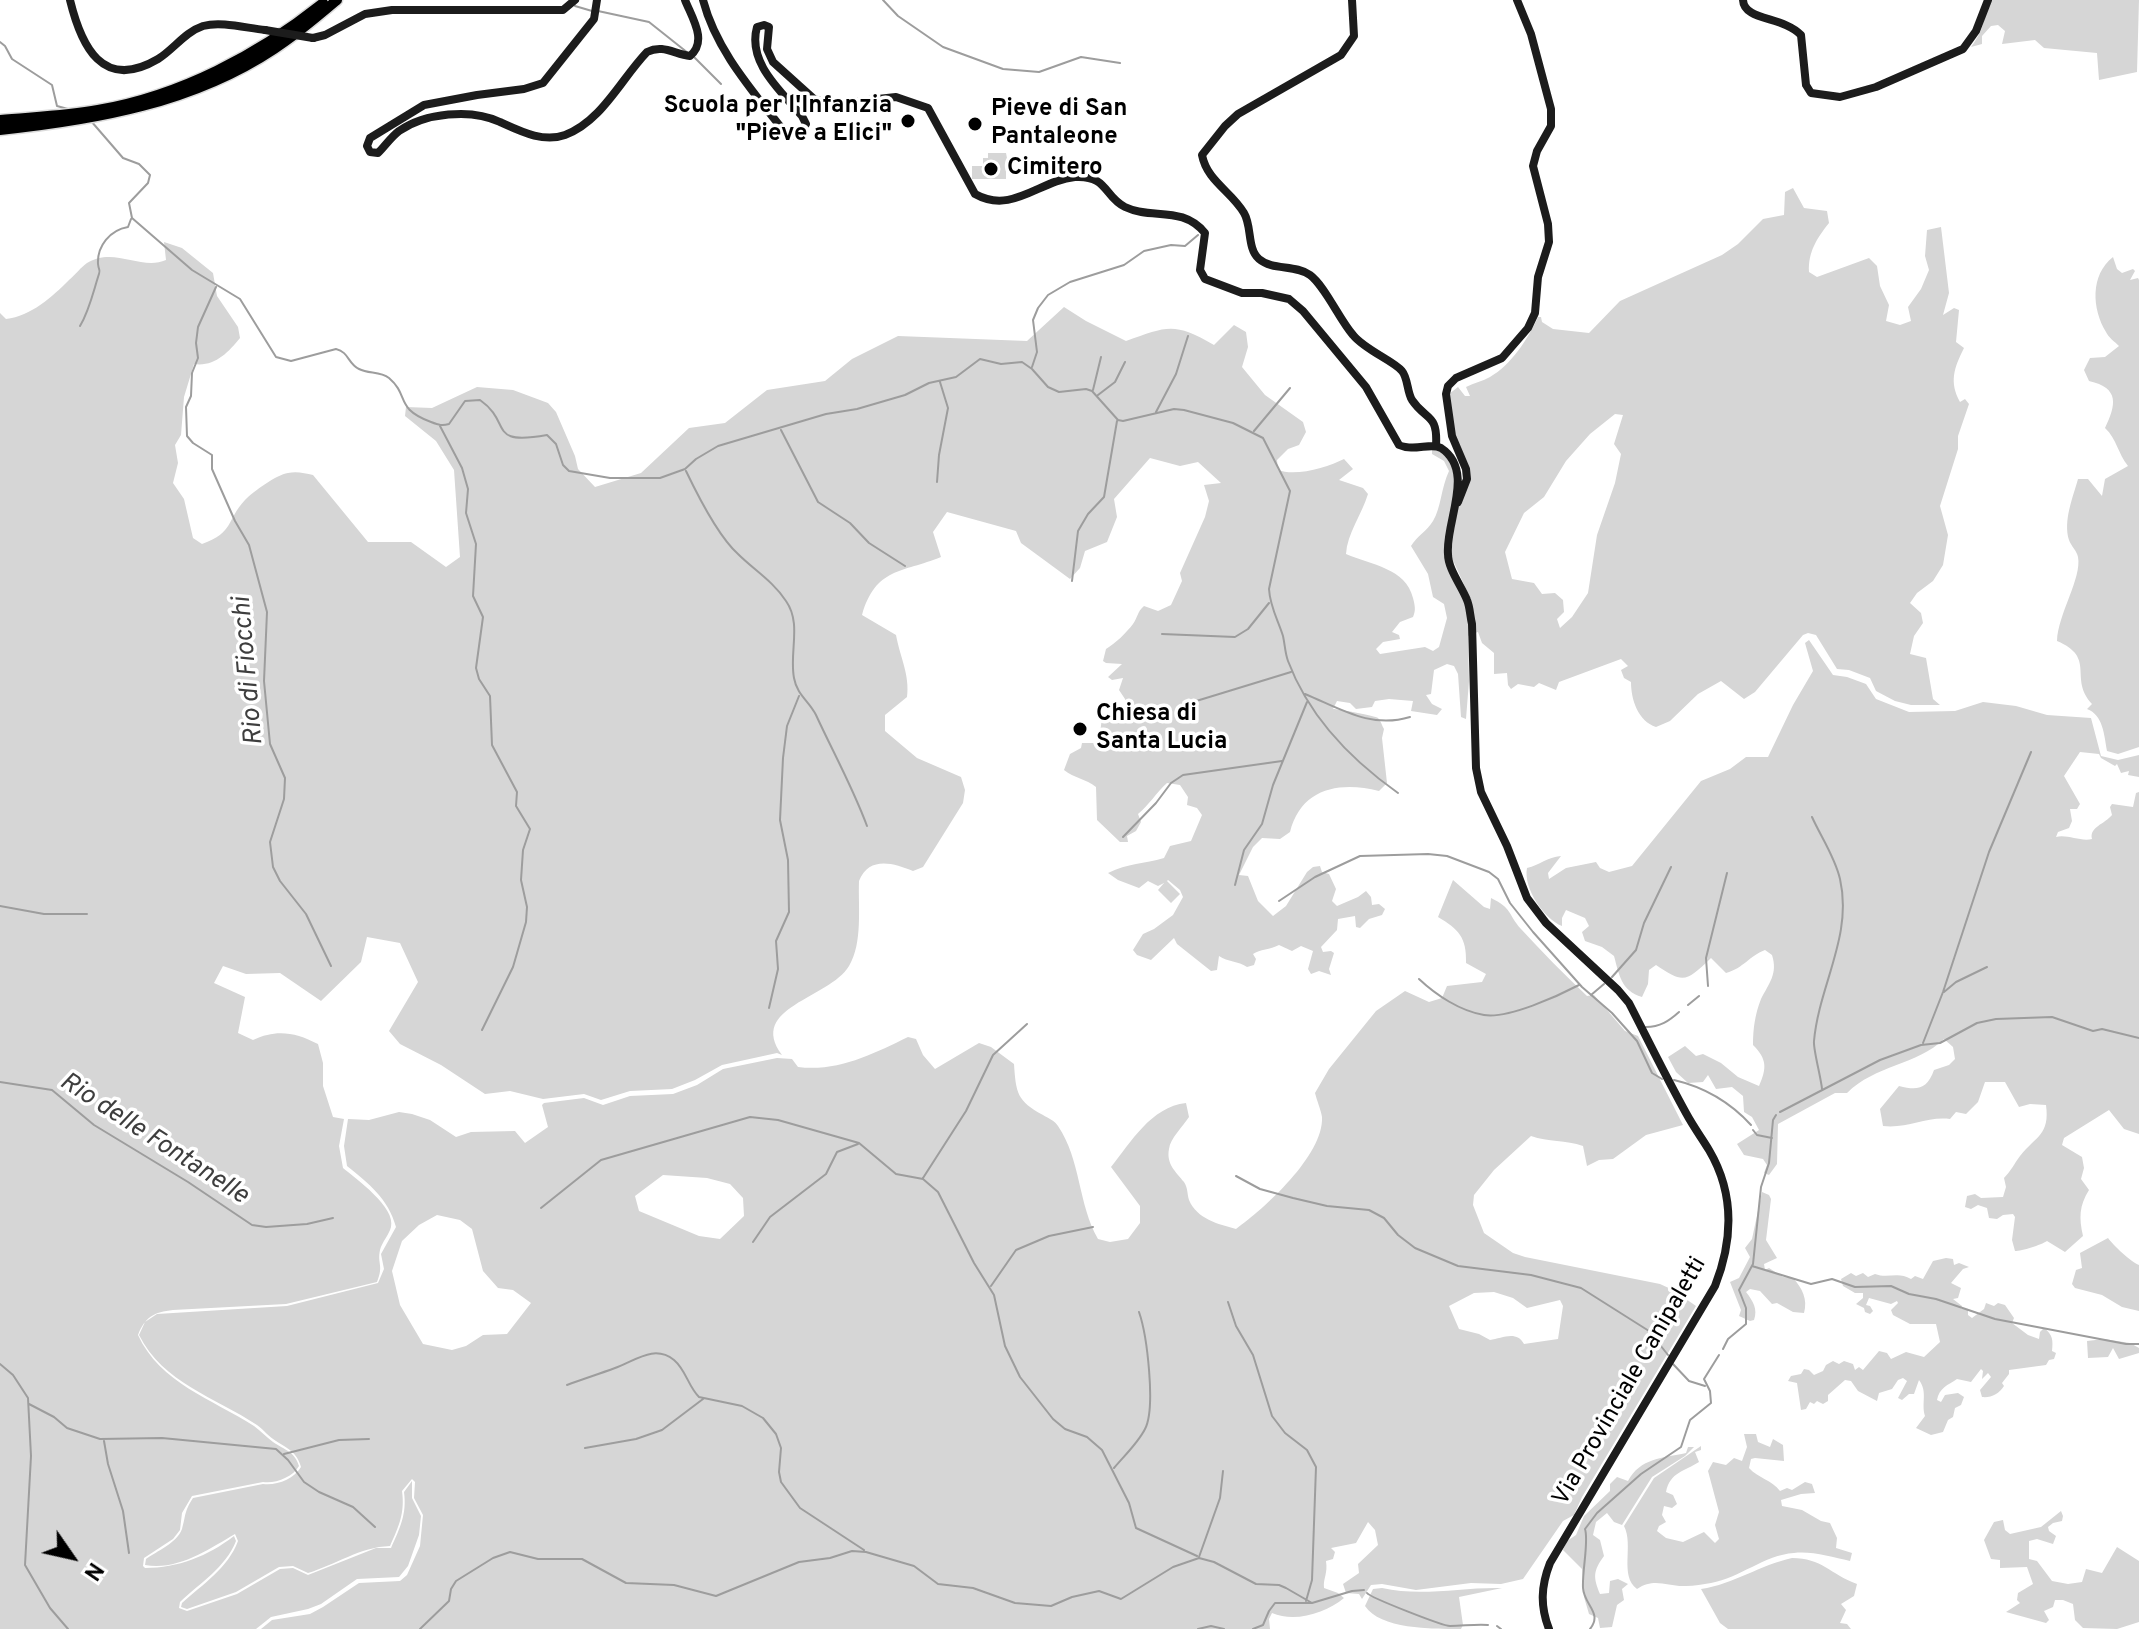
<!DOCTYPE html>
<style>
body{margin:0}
#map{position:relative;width:2139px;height:1629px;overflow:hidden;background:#fff;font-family:Overpass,sans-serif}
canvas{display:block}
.north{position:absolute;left:32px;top:1517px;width:80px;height:80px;-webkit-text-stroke:6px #fff;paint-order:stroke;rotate:124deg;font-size:22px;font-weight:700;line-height:32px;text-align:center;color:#000}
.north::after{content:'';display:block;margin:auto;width:28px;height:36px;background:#000;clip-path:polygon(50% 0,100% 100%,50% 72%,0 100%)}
</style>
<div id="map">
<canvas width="2139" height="1629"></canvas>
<div class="north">N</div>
</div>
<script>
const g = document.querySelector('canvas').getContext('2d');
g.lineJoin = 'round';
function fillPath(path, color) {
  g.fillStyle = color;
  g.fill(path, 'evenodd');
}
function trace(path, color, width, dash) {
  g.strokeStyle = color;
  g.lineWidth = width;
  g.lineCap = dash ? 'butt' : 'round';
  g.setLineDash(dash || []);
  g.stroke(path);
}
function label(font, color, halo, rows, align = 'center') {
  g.font = font + ' Overpass,sans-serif';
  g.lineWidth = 7;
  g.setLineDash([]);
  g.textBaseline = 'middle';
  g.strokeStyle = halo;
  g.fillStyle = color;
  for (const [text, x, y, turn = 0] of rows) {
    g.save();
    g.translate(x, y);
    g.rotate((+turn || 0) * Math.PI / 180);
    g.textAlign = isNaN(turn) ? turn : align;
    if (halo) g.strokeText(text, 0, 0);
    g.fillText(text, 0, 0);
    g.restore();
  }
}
const green = new Path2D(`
 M1990 0H2139L2137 72 2099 80 2097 53 2044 48 2035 40 2002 44 2005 31 1998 25 1991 26 1982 36V44L1971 47C1986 27 1982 21 1990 0Z
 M988 153H1006L1007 158 1013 159 1010 171 1006 172V179H972V166H983V158H988Z
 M1793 188 1804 208 1827 211 1829 223C1817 238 1808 252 1809 272L1817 277 1869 258 1877 266 1880 286 1889 305 1886 321 1900 325 1911 321 1908 307 1921 289 1929 270 1925 256 1927 230 1941 227 1949 293 1943 315 1954 308 1959 310 1956 342 1964 348C1954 368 1949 382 1960 402L1965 399 1969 404 1958 436V449L1940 506 1948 535 1943 565 1933 581 1917 593 1910 603 1921 613 1923 623 1914 636 1910 654 1926 658 1933 699 1940 705H1911L1895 701 1876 691 1870 678 1849 670 1837 669 1816 635 1808 633 1803 635 1755 692 1744 699 1721 681 1698 694 1670 721 1656 727C1638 721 1631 700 1631 682L1624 678 1621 670 1628 666 1621 659 1559 682 1556 690 1539 683 1534 687 1518 684 1511 689 1508 685 1507 673 1494 674V653L1482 643 1478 632 1475 633 1472 602 1451 556 1456 511 1470 479 1455 435 1449 394 1458 387 1465 396H1470L1466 387C1474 383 1483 381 1490 377 1511 365 1528 339 1538 317H1541L1542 322 1553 329 1589 333 1620 301 1722 255 1738 244 1763 219 1784 215 1785 192ZM1615 414 1623 415 1614 444 1621 454 1615 483 1597 535 1588 593 1572 617 1560 628 1557 619 1564 612 1563 600 1555 593 1542 594 1534 583 1512 579 1505 552 1524 513 1544 497 1566 461 1590 434Z
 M164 242 182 248 213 273 217 296 238 327 240 338C228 353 214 367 194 364L184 397 181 435 175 445 178 463 173 483 184 499 193 538 202 544C235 532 226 520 245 500 254 491 276 475 288 473 296 471 305 473 313 475L368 542H411L446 567 460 557 454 470 436 441 405 416 406 407 432 408 477 387 513 390 548 403 556 412 575 456 578 469 595 487 641 473 689 428 725 423 767 390 825 381 852 359 898 336 1027 341 1064 307 1086 321 1126 341C1168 326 1174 322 1214 345L1234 325 1246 332 1248 347 1242 367 1265 395 1303 422 1306 432 1299 445 1288 449 1277 460 1278 470C1296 477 1328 467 1344 459L1353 469 1339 480 1363 488 1368 494C1362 514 1347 534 1346 554 1371 565 1406 568 1413 598 1415 606 1416 610 1413 617L1400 622 1392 632 1399 635 1400 639 1383 642 1376 649 1380 654 1425 647 1433 651 1439 647 1447 618 1444 604 1433 597 1428 574 1411 546C1417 536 1427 531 1433 521 1441 508 1441 488 1449 471L1444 461 1432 454V448C1479 463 1442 525 1445 557 1446 572 1461 588 1466 603 1468 613 1469 625 1470 635L1468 636 1469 681 1466 719 1461 717 1458 674 1454 666 1447 664 1434 670 1431 694 1426 695 1432 704 1442 709 1437 715 1411 711 1413 701 1389 699 1375 701 1372 707 1356 709 1350 703 1337 701 1333 709C1338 709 1376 716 1378 718 1381 721 1382 726 1384 729L1382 738 1387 783 1379 791C1340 781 1301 788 1290 832L1280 839 1262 838 1253 847 1239 875 1248 876 1258 901 1273 916 1286 906 1307 872 1313 867 1320 866 1322 872 1329 874 1336 889 1332 901 1337 906 1358 897 1366 891 1371 897 1372 905 1379 904 1385 909 1382 915 1369 919 1360 928 1356 927 1355 916 1338 919 1337 930 1321 947 1323 952 1331 951 1334 953 1329 969 1331 975 1319 971 1311 974 1308 969 1313 951 1301 946 1292 951 1279 945C1270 950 1260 949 1253 954L1256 959 1254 965 1247 967C1238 961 1228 962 1219 956L1217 970 1211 971 1177 944 1174 938 1151 960 1137 955 1133 950 1143 934 1154 929 1173 915 1183 897 1180 890 1168 880 1167 881 1180 894 1171 903 1158 890 1164 883 1158 886 1148 881 1139 888 1118 880 1108 873C1128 863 1144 864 1164 858L1170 846 1191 841 1202 815 1197 808 1187 805 1188 797 1180 785 1167 783C1156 793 1149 805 1138 814L1141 822 1136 831 1127 836 1128 842H1120L1097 820 1096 787C1086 779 1074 778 1064 770L1070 754 1081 748 1082 743H1099L1102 717 1125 714V699L1119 690 1123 678 1112 680 1108 677 1122 664 1106 663 1103 661 1106 649C1116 643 1126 633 1133 624 1138 617 1137 612 1144 606L1158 611 1171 605 1182 581 1180 573 1205 517 1209 501 1204 485 1221 483 1198 462 1180 466 1150 458 1114 499 1117 517 1107 542 1085 551 1080 568 1070 579 1021 543 1016 531 947 512 933 532 941 557C902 573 876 567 862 615L896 635C900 657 910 675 907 697L885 715V731L917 758 961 777 965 790 963 803 923 867 913 871C893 863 869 856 859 881 858 907 863 943 849 966 829 999 747 1007 782 1055L777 1053 722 1065 695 1080 672 1089 630 1091 601 1100 584 1094 543 1099 510 1091 485 1094 441 1065 400 1044 389 1031 418 982 400 943 367 937 361 962 321 1001 280 973 246 974 223 966 214 983 245 997 238 1033 253 1040C276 1029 295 1032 318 1044L323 1063V1086L333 1117 344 1119 339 1146 343 1168C356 1179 396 1207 391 1227 389 1235 382 1242 380 1250 377 1264 384 1265 377 1282L286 1304 173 1310C154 1312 145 1317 138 1335 160 1383 212 1399 254 1426 261 1431 266 1437 273 1442 285 1450 295 1452 299 1466 293 1477 275 1484 263 1482L192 1496 182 1513 180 1530 173 1539 144 1558 143 1566 145 1568C178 1568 208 1556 234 1536L236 1541C226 1567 200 1583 180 1602L179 1608 187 1611 237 1594 280 1569 293 1568 308 1575 376 1548H391C400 1528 407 1514 404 1492L412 1481V1498L421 1516 419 1535 408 1566 399 1577 357 1579 321 1604 308 1609 271 1617 256 1629H0V313L6 319C31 316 52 297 69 280 75 275 81 267 87 263 114 246 141 271 166 260Z
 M2113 257 2117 269 2122 273 2133 269 2135 271 2130 280 2138 278 2139 280V747L2118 754 2107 751C2104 734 2103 715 2087 709L2092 704C2068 678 2097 658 2057 641 2058 614 2082 578 2078 557 2077 551 2071 546 2069 540 2063 521 2073 497 2078 479H2088L2102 496 2105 479 2128 466C2118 454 2117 439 2105 428 2116 405 2120 388 2089 381L2084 370 2090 358 2105 357 2119 346C2115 342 2108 337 2106 332 2092 309 2090 275 2113 257Z
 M1809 640 1833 675 1847 677 1866 684 1876 699 1909 712 1955 711 1983 702 2016 706 2047 715 2091 718 2101 756 2118 760 2139 755V777L2128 775 2129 771 2121 773 2117 764 2115 766 2101 758 2099 754 2080 752 2064 776 2080 804 2077 809H2070L2072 821 2069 828 2058 832 2056 837C2067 834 2081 842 2092 839 2089 827 2105 824 2112 815L2110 807 2112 804 2133 807 2136 793 2139 792V1134L2124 1129 2109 1110 2064 1138 2062 1145 2082 1157 2084 1168 2081 1179 2089 1190C2079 1206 2079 1218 2083 1236L2065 1252 2047 1241C2041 1245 2022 1251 2015 1251L2012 1240 2015 1217 2013 1214 2003 1215 1997 1219 1989 1218 1987 1208 1978 1205 1971 1209 1965 1207 1967 1196 1975 1194 1981 1198 2003 1197 2006 1187 2004 1178C2011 1171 2014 1164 2020 1156 2036 1136 2050 1135 2046 1105L2030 1104 2019 1107 2005 1082H1985L1978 1102 1966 1114 1956 1112 1950 1119C1927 1116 1907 1129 1883 1126L1880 1109 1899 1086C1918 1091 1927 1089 1934 1070L1949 1065 1955 1059 1953 1047 1944 1039C1917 1065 1875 1065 1847 1093H1835L1778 1124 1777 1164 1769 1175 1764 1173 1767 1165 1763 1159 1744 1155 1737 1144 1759 1130 1752 1117 1744 1112 1743 1096 1732 1087 1716 1089 1708 1075 1703 1082 1688 1083 1676 1072 1668 1057 1685 1046 1696 1056 1703 1054 1721 1063 1738 1077 1759 1086C1767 1068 1767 1059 1753 1045 1753 1029 1755 1014 1761 999 1769 983 1778 974 1772 955L1765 950C1749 956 1744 968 1726 973L1711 958C1686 982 1684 984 1656 965L1649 970 1648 984 1642 997C1621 991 1619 974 1614 956L1602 947 1585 941 1582 932 1589 926 1585 918 1566 910 1562 918V926C1544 919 1523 888 1527 868 1540 865 1547 857 1561 856L1548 873 1549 879 1566 868 1596 862 1600 868 1609 872 1632 866 1701 781 1730 769 1746 757H1768L1793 705 1813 671 1805 643Z
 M1453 880 1484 907 1490 909 1491 898C1513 909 1507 913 1521 929 1542 952 1564 974 1587 996L1594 995 1625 1031 1638 1036 1683 1125 1646 1135 1613 1159 1599 1160 1587 1166 1583 1146C1566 1140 1548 1142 1531 1136L1494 1170 1474 1195 1473 1205 1484 1233 1513 1253 1525 1257 1660 1284 1673 1290 1696 1306 1582 1497 1574 1515 1563 1521 1523 1579 1501 1584 1471 1583 1416 1590 1382 1584 1371 1585 1362 1599 1359 1594 1346 1593 1343 1584 1359 1573 1358 1564 1378 1545 1375 1530 1368 1522 1356 1543 1331 1548 1335 1552 1333 1559 1326 1561C1328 1574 1323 1578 1324 1588L1338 1593 1344 1598C1326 1613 1295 1623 1272 1613L1269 1619 1270 1629H261L272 1620 310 1614 323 1607 359 1583 400 1581 407 1575 420 1546 423 1515 414 1498 415 1482 412 1479 402 1491C405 1513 399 1526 390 1546 360 1547 335 1565 308 1573L293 1566 279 1567 236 1592 187 1609 181 1607 182 1603C203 1584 228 1568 238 1541L235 1534C209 1549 178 1571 145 1565L146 1559C157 1551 177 1543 182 1529 186 1515 184 1512 193 1498L263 1484C276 1486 294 1479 301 1467 297 1452 288 1449 276 1441 269 1437 264 1430 257 1425 215 1397 163 1383 139 1335L145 1322 157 1314 287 1306 378 1283 384 1269 381 1254 396 1227C388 1198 369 1184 347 1166L344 1146 348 1119 369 1120 399 1112 412 1114 430 1120 456 1137 471 1132 515 1131 525 1143 548 1127 542 1105 544 1103 584 1098 603 1105 630 1096 673 1094 697 1085 723 1069 777 1058 792 1059 798 1067C838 1072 873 1054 908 1037L916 1039 923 1055 935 1069 979 1043 991 1047 1014 1064C1016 1093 1017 1101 1043 1115 1048 1118 1055 1121 1058 1126 1081 1160 1078 1204 1098 1239L1110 1242 1128 1239 1140 1223V1206L1111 1167C1131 1142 1151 1107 1186 1103L1189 1117C1183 1126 1170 1139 1169 1149 1166 1164 1176 1172 1184 1182 1188 1188 1187 1194 1189 1200 1197 1219 1218 1224 1236 1229 1264 1209 1324 1155 1322 1117 1321 1110 1317 1101 1315 1093L1329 1069 1376 1011 1405 991 1429 1002 1442 998 1447 986 1482 982 1486 974 1466 963C1467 937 1458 929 1438 917ZM663 1175 707 1178 730 1184 743 1198 744 1216 720 1239 699 1236 639 1211 635 1196ZM437 1215 460 1220 472 1229 483 1271 498 1288 513 1290 531 1303 507 1334 483 1335 466 1346 452 1350 423 1344 400 1305 392 1271 402 1241 419 1225ZM1494 1292 1513 1298 1527 1308 1560 1300 1563 1306 1558 1339 1524 1344C1517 1330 1502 1338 1490 1340L1479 1334 1459 1329 1449 1306 1474 1293Z
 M1762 1192 1769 1195 1771 1199 1766 1240 1777 1258 1764 1264 1765 1270 1769 1268 1783 1277 1793 1278C1802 1288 1808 1299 1804 1313L1793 1312 1777 1303 1772 1304 1760 1291 1750 1289 1746 1292C1753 1301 1758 1309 1754 1320L1750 1321 1739 1316 1741 1310 1730 1282 1739 1278 1750 1257 1745 1248 1752 1239Z
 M2108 1238C2113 1245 2131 1262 2139 1265V1311L2122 1307 2102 1295 2075 1288 2072 1284 2076 1270 2082 1268 2080 1253Z
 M1946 1258 1953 1259 1954 1265 1959 1263 1969 1267 1963 1269 1951 1283 1961 1288 1958 1298 1953 1299 1962 1306 1961 1309H1968V1315L1972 1318 1984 1309 1986 1303 1994 1306 1998 1303 2005 1305 2014 1318 2012 1323 2028 1335 2039 1339 2040 1332 2044 1328C2053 1335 2053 1340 2052 1351L2056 1353 2054 1359 2049 1360 2046 1365 2009 1370V1374L2002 1383 2004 1386C1999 1394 1991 1398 1982 1397L1980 1390 1991 1377 1988 1373 1982 1379 1983 1371 1981 1369 1971 1382 1957 1379C1948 1385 1939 1388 1937 1400L1941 1402 1945 1395 1958 1393 1964 1397 1961 1405 1955 1408 1953 1417 1948 1420 1943 1432 1931 1435 1916 1428 1925 1416C1921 1403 1928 1392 1919 1380L1914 1394H1909L1902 1400 1898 1398 1907 1381 1903 1378 1898 1380 1892 1389 1879 1393 1877 1401 1858 1391 1851 1381 1845 1380 1828 1395V1401L1823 1404 1817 1401 1814 1404 1810 1402 1806 1409 1801 1410 1797 1383 1788 1381 1791 1376 1801 1374 1804 1369 1809 1370 1814 1375 1823 1371 1826 1365 1833 1361 1839 1364 1844 1361 1853 1364 1855 1370 1859 1367 1863 1370 1879 1351 1887 1353 1891 1359 1906 1352 1924 1357 1940 1342 1936 1324H1910L1893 1315 1891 1310 1898 1303 1897 1301 1891 1304 1869 1298 1866 1305 1870 1306 1873 1311 1870 1314 1865 1312 1864 1308 1856 1304 1863 1298V1293H1855L1843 1286 1841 1279 1851 1273 1856 1276 1863 1273 1868 1277 1875 1274C1888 1279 1898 1271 1911 1279L1915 1276 1923 1279 1933 1261Z
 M2104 1339 2130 1343 2139 1348V1353L2119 1359 2113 1348 2108 1357 2088 1358 2087 1341Z
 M1744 1434H1756L1758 1442 1770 1447 1773 1439 1783 1445 1784 1461 1755 1458 1751 1459 1749 1468C1758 1478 1772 1480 1780 1491L1787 1488 1792 1490 1805 1482 1812 1484 1815 1493 1801 1494 1781 1500 1782 1506 1802 1510 1821 1521 1830 1523 1837 1538 1836 1548 1852 1553 1850 1561C1832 1557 1812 1551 1794 1553 1764 1555 1740 1578 1711 1583 1703 1584 1694 1586 1686 1586 1667 1587 1655 1577 1637 1589 1619 1576 1634 1545 1624 1526L1654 1478 1701 1446V1450L1695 1452 1699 1462C1685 1471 1670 1472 1666 1492L1673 1495 1677 1504 1672 1508 1664 1506 1662 1515 1666 1522 1659 1526 1657 1531 1666 1538 1683 1542 1704 1532 1715 1543 1719 1539 1715 1525 1719 1512 1708 1471 1713 1462 1726 1465 1734 1458 1742 1461 1747 1447Z
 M1688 1447H1694L1685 1456 1652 1477 1622 1525 1614 1522 1607 1513 1596 1522 1593 1535 1600 1540 1604 1556C1593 1571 1593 1577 1600 1594L1609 1593 1610 1581 1618 1579 1628 1584 1622 1589 1624 1600 1617 1605 1612 1627 1600 1628 1598 1618 1589 1614 1584 1597 1582 1569 1563 1550 1567 1541 1576 1535 1584 1516 1610 1491V1484L1617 1477 1628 1481C1640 1458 1663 1458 1686 1453Z
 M2061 1511 2063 1516 2062 1521 2053 1523 2048 1527 2049 1531 2056 1536 2053 1544 2037 1539 2029 1541V1559L2037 1561 2052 1581 2068 1584 2082 1582 2086 1569 2102 1573 2117 1547 2139 1561V1622L2117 1629 2083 1628 2075 1620 2073 1604 2063 1600H2055L2053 1607 2044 1611 2049 1620 2046 1623 2006 1612 2020 1603 2017 1600 2018 1593 2033 1584 2027 1567 2000 1568V1560L1991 1559 1984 1540 1994 1522 2003 1520 2005 1530 2010 1534 2041 1527Z
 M1792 1558C1822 1558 1830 1574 1857 1584L1854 1596 1841 1604 1846 1610 1840 1623 1847 1624 1851 1629H1728L1720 1623 1701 1589C1734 1584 1760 1565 1792 1558Z
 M1382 1588C1422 1597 1461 1587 1502 1588L1459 1597 1463 1625 1461 1629C1431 1629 1380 1629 1365 1606L1373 1589Z`);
const stream = new Path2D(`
 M883 0 898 16 943 47 1003 69 1039 72 1081 57 1120 63
 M575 6 592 11
 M598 11 649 22 688 53
 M0 42 5 46 12 59 52 85 57 106 68 109
 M693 56 721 84
 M91 121 123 158 139 164 150 175 148 183 129 203 132 218 192 270 240 299 276 357 291 361 336 349C349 352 348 364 359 369 369 374 380 371 389 378 410 396 394 408 431 422 439 425 442 426 449 424L465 401 480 400C513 423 486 446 547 435L556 444 563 465 569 471 610 478H660L685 469 696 459 718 446 826 414 857 409 905 395 929 383 956 377 980 359 1001 364 1022 362 1032 369 1048 387 1059 392 1086 389 1092 391 1118 420 1123 421 1174 409 1184 410 1233 423 1263 438 1290 491 1269 589C1270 607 1278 620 1283 636 1285 645 1285 653 1288 661 1309 717 1350 759 1398 793
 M216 287 198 327 196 343 198 358 192 373 191 396 186 407 187 436 193 443 212 455V469L235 521 249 545 267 612 264 681 270 744 285 778 284 799 270 842 273 867 280 881 306 914 331 966
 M80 326C89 311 93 293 98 277 101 269 99 272 98 264 97 246 110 230 128 227L131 219
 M1032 367 1037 352 1033 320 1038 308 1048 295 1070 282 1124 265 1144 251 1171 245 1185 246 1198 235
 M1093 390 1101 357
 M1098 395 1115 382 1125 362
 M1156 412 1176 374 1188 336
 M440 426 462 468 468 489 466 513 476 544 473 596 483 617 476 668 479 679 490 696 492 745 517 792 516 806 530 829 523 850 521 880 527 907 526 922 513 967 482 1030
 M781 430 818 502 850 523 869 543 905 566
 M1254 431 1290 388
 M686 471C697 494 719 537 738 554 754 570 773 581 786 601 802 624 789 652 794 678 797 695 809 701 816 715 833 752 853 788 867 826
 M937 482 939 455 948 408 940 382
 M1072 581 1078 531 1088 514 1104 497 1117 421
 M1162 634 1235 637 1248 629 1269 603
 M1305 694C1341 709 1371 729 1410 717
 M1193 702 1291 672
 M1812 817C1821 837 1835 857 1840 879 1853 936 1819 985 1814 1041 1813 1049 1821 1077 1822 1089
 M1123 837 1156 803 1171 783 1183 775 1282 761
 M1235 885 1244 850 1262 824 1273 785 1307 702
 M1279 901 1315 877 1360 856 1428 854 1447 856 1489 872 1498 879 1510 903 1533 932 1582 987 1612 1013 1637 1041 1652 1073 1662 1079
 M0 906 44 914H87
 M1612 977 1636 950 1644 923 1671 867
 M1419 979C1436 995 1460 1011 1484 1015 1508 1019 1558 996 1579 985
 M1708 986 1706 958 1727 873
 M1944 992 1956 982 1987 967
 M1591 995 1604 984
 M1688 1005 1699 996
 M769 1008 778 969 776 941 789 912 788 860 780 820 783 758 787 726 799 696
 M1646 1027C1660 1027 1669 1021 1679 1012
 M1923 1043 1943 992 1989 852 2031 752
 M1674 1080C1704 1087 1730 1102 1751 1125
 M0 1082 52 1090 94 1125 188 1182 252 1225 266 1227 307 1224 333 1218
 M1780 1112 1880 1060 1921 1045 1940 1043 1977 1023 1996 1019 2052 1017 2093 1031 2102 1029 2139 1038
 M1753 1130 1757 1135 1772 1138
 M1236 1176 1260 1189 1293 1198 1327 1206 1369 1210 1384 1218 1398 1235 1415 1248 1458 1266 1531 1275 1581 1288 1649 1331 1668 1355
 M923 1178 966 1111 993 1055 1027 1024
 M541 1208 601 1160 750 1117 778 1120 859 1143 896 1174 923 1179 938 1192 974 1263 994 1295 1005 1346 1020 1377 1053 1419 1065 1429 1087 1437 1102 1450 1129 1503 1136 1528 1197 1556
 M753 1242 770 1217 826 1174 837 1152 858 1144
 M1752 1266 1811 1284 1832 1279 1855 1287 1891 1286 1909 1294 1936 1299 1995 1319 2126 1344H2139
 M991 1286 1016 1250 1049 1236 1093 1227
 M1228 1302 1236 1326 1253 1355 1272 1416 1285 1433 1307 1450 1316 1467 1312 1580 1306 1601
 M1723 1349 1728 1339 1746 1324V1308L1739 1290 1753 1264 1761 1187 1769 1163 1773 1120 1776 1115
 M0 1364 13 1375 28 1398 31 1456 25 1565 50 1608 68 1629
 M1673 1364 1689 1381 1705 1386
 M567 1385C583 1379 599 1374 615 1368 635 1361 654 1344 674 1360 686 1370 688 1386 699 1397L742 1406 763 1418 776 1434 781 1448 779 1472 781 1482 800 1508 864 1550
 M29 1404 54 1417 67 1428 100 1439 162 1438 276 1449 288 1460 304 1482 319 1492 353 1507 375 1527
 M104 1441 108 1464 123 1511 129 1553
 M585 1448 636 1439 662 1430 703 1399
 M284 1454 339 1440 369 1439
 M1114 1468C1124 1456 1138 1443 1145 1429 1156 1408 1147 1335 1139 1312
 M1199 1557 1220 1498 1223 1471
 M1367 1593C1371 1598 1443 1626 1450 1626 1463 1626 1475 1624 1488 1625
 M1497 1626 1501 1629
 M420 1629 449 1601 451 1589 456 1581 493 1558 510 1552 538 1559H582L626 1583 674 1585 716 1596 799 1562 830 1558 852 1551 866 1552 914 1566 938 1584 973 1588 1015 1603 1051 1606 1072 1597 1099 1591 1121 1599 1173 1567 1199 1558 1214 1562 1256 1584 1279 1585 1286 1588 1312 1603
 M1198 1629 1211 1626 1224 1629
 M1253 1629 1263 1625 1269 1611 1275 1603H1312L1352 1591 1364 1590
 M1590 1629C1603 1613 1584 1605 1583 1588 1582 1571 1589 1541 1585 1529L1597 1513 1641 1474 1681 1447 1690 1420 1711 1403 1710 1391 1704 1379 1719 1355`);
const secondary = new Path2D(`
 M70 0C81 45 102 92 158 59 173 50 185 32 203 26 221 21 246 28 265 30
 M597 0 594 19 543 83 524 89 477 95 424 105 370 138 367 146 370 152 378 153C385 146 391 137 399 131 425 113 471 108 500 122 520 131 543 143 565 135 602 121 621 79 647 52 663 44 674 54 690 56 708 41 692 18 685 0
 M703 0C716 50 752 90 783 130L790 136 798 134 806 124 802 116C781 91 747 63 757 27L764 25 769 27 767 49 773 62 814 99 832 104 896 97 928 108 975 194C1012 215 1040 180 1075 177 1108 175 1104 197 1125 207 1152 220 1182 205 1205 233L1200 270 1205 279 1242 293H1262L1289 299 1303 311 1366 387 1399 445C1414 452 1431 442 1441 448 1476 471 1445 522 1448 554 1448 569 1461 585 1467 600 1470 607 1470 616 1472 624L1476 768 1481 792 1507 846 1527 898 1546 923 1618 990 1629 1003C1648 1040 1666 1077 1686 1113 1693 1126 1701 1137 1709 1150 1735 1194 1733 1240 1715 1286L1550 1563C1541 1586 1540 1606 1549 1629
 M1352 0 1354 36 1341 55 1238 114 1225 126 1202 155C1207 181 1231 191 1244 213 1252 226 1247 249 1259 259 1273 271 1295 264 1310 275 1325 286 1339 319 1353 335 1365 350 1394 361 1402 371 1408 378 1407 392 1412 400 1426 421 1438 413 1436 446
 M1743 0C1744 21 1783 16 1801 35L1806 85 1811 93 1840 97 1876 87 1963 49 1976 31 1988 0
 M313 38 325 35 365 14 392 10H563L575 0
 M1458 502 1467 479 1466 469 1452 436 1446 394 1448 386 1456 378 1502 358 1528 328 1535 313 1538 277 1549 242 1548 224 1533 166 1537 151 1551 126V109L1531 34 1517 0`);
const highway = new Path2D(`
 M0 120C32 117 66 116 98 110 180 96 258 55 323 3
 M0 130C95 120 193 103 274 49 296 35 317 17 337 0`);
const secondaryBridge = new Path2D(`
 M265 30 313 38`);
const markers = [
 [908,121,8,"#000"],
 [975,124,8,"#000"],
 [991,169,8,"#000"],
 [1080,729,8,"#000"]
];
const poiNames = [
 ["Scuola per l'Infanzia",892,107,"right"],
 ["\"Pieve a Elici\"",892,135,"right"],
 ["Pieve di San",991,110],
 ["Pantaleone",991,138],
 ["Cimitero",1007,169],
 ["Chiesa di",1096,715],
 ["Santa Lucia",1096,743]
];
const streetNames = [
 ["Via Provinciale Canipaletti",1631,1382,-60]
];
const waterNames = [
 ["Rio di Fiocchi",250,671,-95],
 ["Rio delle Fontanelle",153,1140,33]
];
fillPath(green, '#d6d6d6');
trace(stream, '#9d9d9d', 2);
trace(highway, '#dbdbdb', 13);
trace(secondary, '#1c1c1c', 8);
trace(highway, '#000', 10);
trace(secondaryBridge, '#1c1c1c', 8);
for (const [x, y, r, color] of markers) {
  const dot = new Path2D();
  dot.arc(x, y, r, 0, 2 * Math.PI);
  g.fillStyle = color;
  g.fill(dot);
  trace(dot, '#fff', 3);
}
label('bold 24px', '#000', '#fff', poiNames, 'left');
label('24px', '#000', '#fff', streetNames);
label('italic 26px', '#3e3e3e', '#fff', waterNames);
</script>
